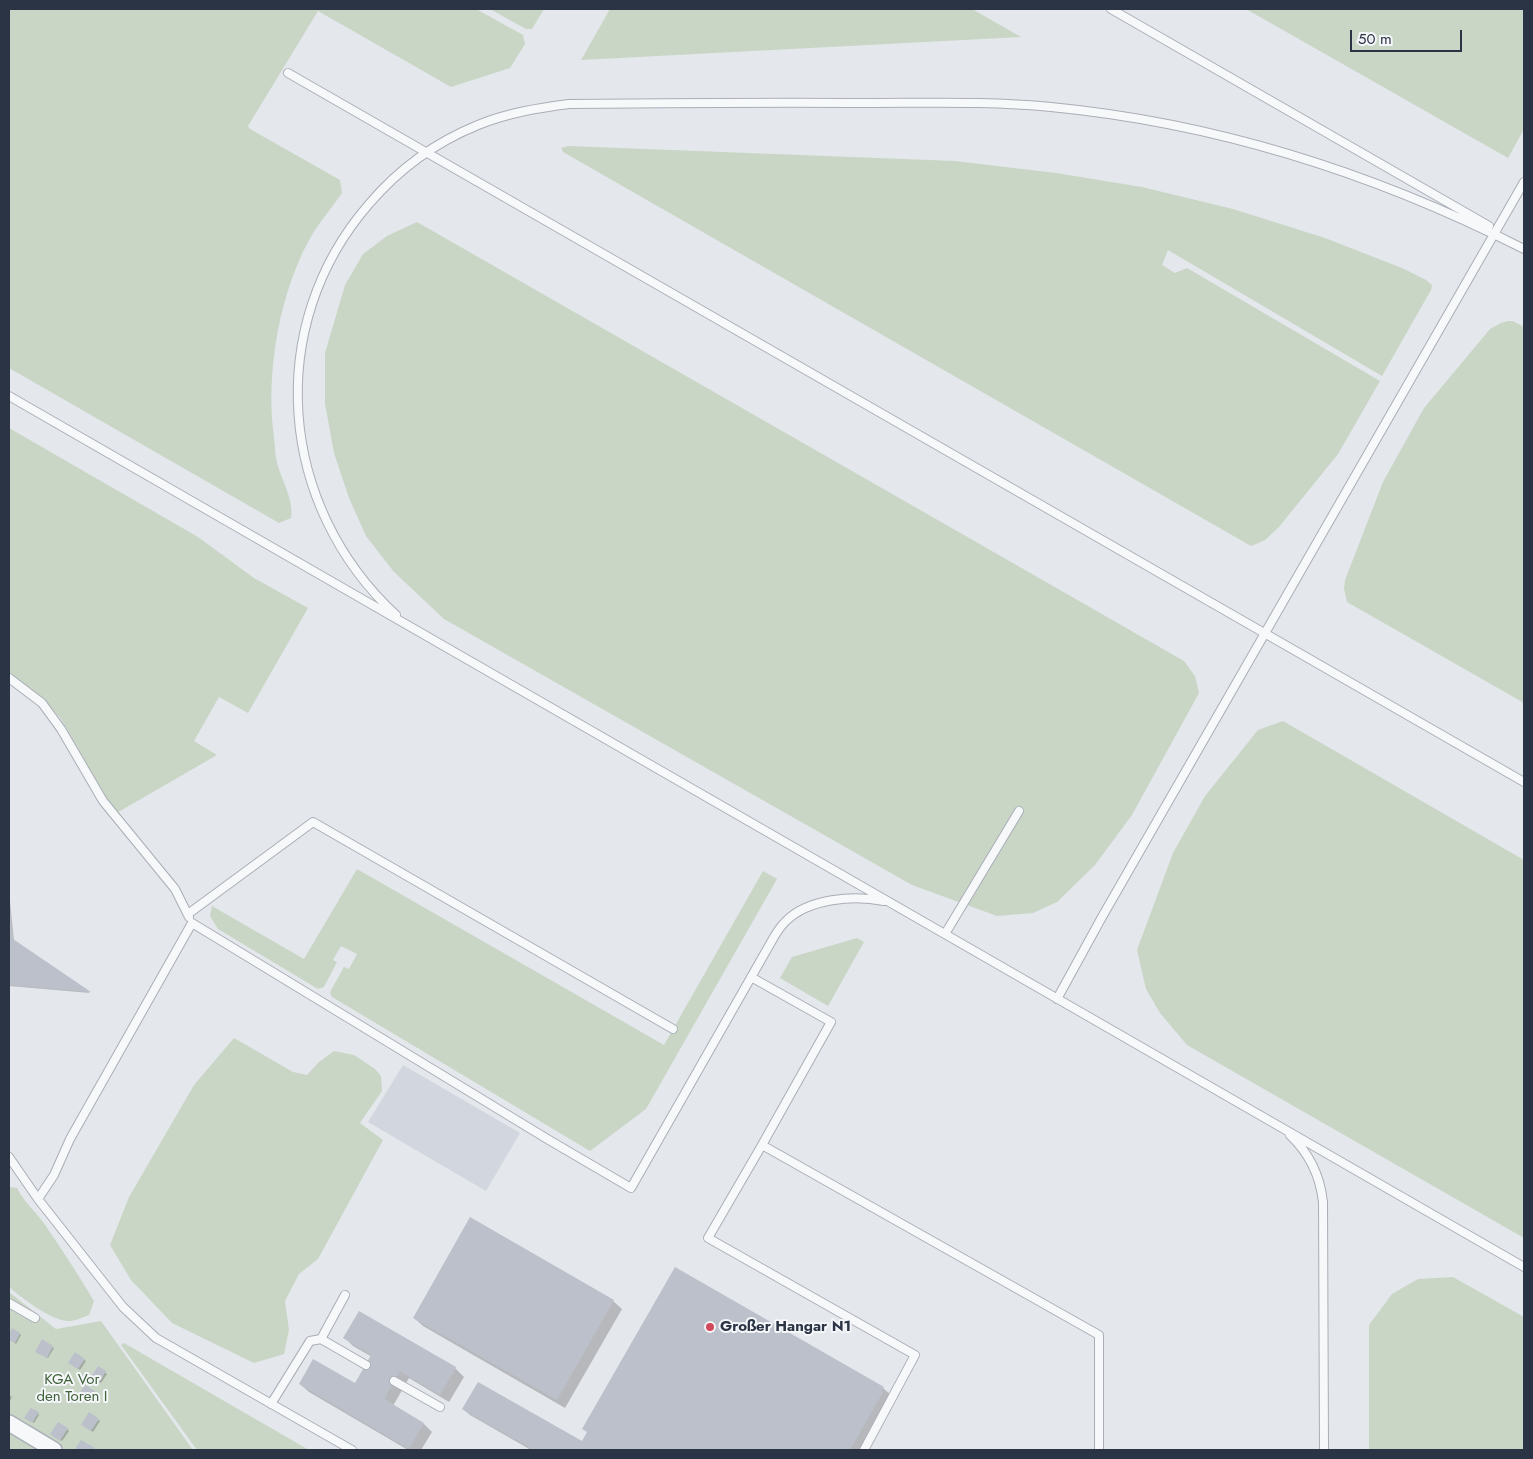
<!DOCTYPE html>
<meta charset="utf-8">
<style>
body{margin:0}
#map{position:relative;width:1533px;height:1459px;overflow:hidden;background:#e4e7ec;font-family:Jost,sans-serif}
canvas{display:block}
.frame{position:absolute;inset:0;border:10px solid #2b3445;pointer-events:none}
.scale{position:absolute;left:1350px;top:30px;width:112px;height:22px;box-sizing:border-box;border:2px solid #2b3445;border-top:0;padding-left:6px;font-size:15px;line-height:18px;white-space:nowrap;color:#2b3445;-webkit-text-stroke:4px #f4f6f9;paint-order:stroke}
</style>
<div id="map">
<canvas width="1533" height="1459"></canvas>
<div class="frame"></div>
<div class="scale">50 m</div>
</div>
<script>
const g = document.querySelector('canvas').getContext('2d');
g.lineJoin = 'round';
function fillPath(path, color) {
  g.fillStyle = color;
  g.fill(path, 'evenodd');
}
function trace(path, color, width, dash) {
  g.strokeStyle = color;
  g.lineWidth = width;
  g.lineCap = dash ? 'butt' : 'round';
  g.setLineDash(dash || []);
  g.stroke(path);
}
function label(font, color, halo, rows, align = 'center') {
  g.font = font + ' Jost,sans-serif';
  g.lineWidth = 4;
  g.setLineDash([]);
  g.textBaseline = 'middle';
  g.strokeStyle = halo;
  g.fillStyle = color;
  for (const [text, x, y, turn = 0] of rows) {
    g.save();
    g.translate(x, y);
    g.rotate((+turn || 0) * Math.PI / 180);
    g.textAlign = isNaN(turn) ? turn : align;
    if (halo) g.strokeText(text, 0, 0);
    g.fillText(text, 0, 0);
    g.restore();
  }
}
const built = new Path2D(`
 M403 1065 520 1133 486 1191 368 1122Z`);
const green = new Path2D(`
 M9 9H476L523 35 525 44 510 68 451 87 318 11 248 126 250 129 340 180 342 193C333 206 323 218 315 230 280 286 265 373 274 437 275 446 275 455 277 463 282 481 294 500 291 518L279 523 9 368Z
 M490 9H544L532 29H526Z
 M610 9H972L1021 37 581 60Z
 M1246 9H1524V129L1508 158Z
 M568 146 955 161 1056 173 1142 187 1233 209 1325 238 1402 268 1426 280 1432 285 1431 290 1382 376 1168 250 1162 265 1175 273 1187 268 1380 381 1338 454 1279 527 1265 540 1251 546 563 152 561 148Z
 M417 222 1184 661 1195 676 1199 693 1132 815 1095 865 1057 902 1033 913 997 916 912 885 444 619 394 572 366 536 349 498 334 453 325 404V353L345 285 363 254 387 236Z
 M1508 321H1513L1524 327V703L1347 602 1344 589 1345 580 1383 482 1424 408 1490 329 1501 323Z
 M9 428 198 537 254 578 308 608 248 713 219 697 194 741 217 755 115 814 61 719 49 705 9 672Z
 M1283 721 1524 860V1238L1187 1045 1160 1013 1146 989 1137 950 1173 853 1205 796 1258 730Z
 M357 869 664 1045 763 871 777 879 646 1109 590 1151 332 997 330 992 344 967 349 969 357 954 341 946 333 960 337 962 324 987 318 989 218 929 210 916 212 906 304 959Z
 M857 938 864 942 828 1006 780 978 792 957Z
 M234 1038 293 1072 307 1075 319 1062 334 1051 354 1055 375 1069 381 1076 382 1091 360 1123 383 1140 318 1259 299 1274 285 1301 289 1330 284 1354 254 1363 172 1323 131 1280 110 1245 129 1197 194 1085Z
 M9 1187 17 1188C24 1202 34 1210 43 1222 61 1248 78 1274 94 1301L89 1315C83 1317 73 1322 67 1321 49 1319 22 1298 9 1287Z
 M1453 1277 1524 1317V1450H1369V1325L1392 1294 1418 1279Z
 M9 1292 56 1329 101 1321 193 1450H9Z
 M124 1343 309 1450H197L121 1345Z`);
const shadow = new Path2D(`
 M9 891 14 941 90 993 9 986Z
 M613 1301 622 1309 565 1408 423 1326 414 1318Z
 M360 1313 455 1368 464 1377 449 1402 409 1378 393 1406 424 1424 432 1432 421 1450H408L309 1392 300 1384 356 1385 372 1357 353 1346 345 1338Z
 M12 1330 21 1335 16 1344 9 1339Z
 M52 1347 54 1348 48 1358 39 1353Z
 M84 1360 86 1361 80 1370 71 1364Z
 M99 1368 107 1374 101 1383 94 1379Z
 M883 1388 892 1396 863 1450H531L470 1415 463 1409 582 1443Z
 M94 1392 95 1394 90 1402 81 1397Z
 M9 1395 12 1397 9 1403Z
 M38 1413 39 1415 34 1423 28 1419Z
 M99 1420 100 1421 93 1432 84 1426Z
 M67 1429 69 1431 62 1441 53 1436Z`);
const building = new Path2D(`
 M9 912H10L13 939 91 992 9 985Z
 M470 1217 614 1300 557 1400 413 1318Z
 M675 1267 884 1387 881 1391 883 1392 850 1450H534L462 1409 478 1382 582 1441 587 1432 582 1429Z
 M359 1311 456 1367 440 1395 400 1371 384 1399 424 1423 409 1449 299 1384 313 1359 355 1383 371 1355 343 1338Z
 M12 1328 20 1333 15 1343 9 1340V1334Z
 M42 1339 53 1346 47 1358 35 1352Z
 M75 1352 85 1359 78 1369 68 1363Z
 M98 1366 106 1371 99 1383 91 1377Z
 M85 1385 95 1391 88 1402 78 1396Z
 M31 1408 39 1412 32 1423 24 1418Z
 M89 1412 99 1419 91 1431 81 1425Z
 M58 1422 68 1428 60 1441 50 1434Z
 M81 1440 95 1448 94 1450 75 1449Z`);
const lane = new Path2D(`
 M1111 9 1489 226
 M288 73 1524 782
 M9 396 1524 1267
 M396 615C278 506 263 326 369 204 398 170 436 142 478 125 507 113 538 108 569 104 669 103 769 102 869 103 930 103 991 101 1051 107 1217 123 1376 174 1524 249
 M9 678 42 703 61 729 103 801 175 889 189 917
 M188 914 313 822 673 1029
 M945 934 1019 811
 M751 977 831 1022 762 1145
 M1057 999 1102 917 1524 182
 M1290 1135C1309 1153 1320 1175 1323 1202L1324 1450
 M9 1157 38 1199 123 1307 156 1338 352 1450
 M38 1199 54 1175 70 1139 192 923 549 1140 631 1188 774 937C777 932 781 926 785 922 808 898 854 895 884 901
 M345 1295 321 1339 366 1365
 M9 1303 35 1318
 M394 1381 440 1407
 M271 1404 310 1341 321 1339
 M864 1450 915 1355 708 1238 762 1145 1099 1335V1450`);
const street = new Path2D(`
 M9 1423 54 1450`);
const markers = [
 [710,1327,5,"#d1495b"]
];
const poiNames = [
 ["Großer Hangar N1",720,1327]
];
const parkNames = [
 ["KGA Vor",72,1380],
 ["den Toren I",72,1397]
];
fillPath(built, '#d2d6de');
fillPath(green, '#c9d6c5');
fillPath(shadow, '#0003');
fillPath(building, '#bbc0ca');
trace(lane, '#a9aeb7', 10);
trace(street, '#a9aeb7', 18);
trace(lane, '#f7f8fa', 8);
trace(street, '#f7f8fa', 15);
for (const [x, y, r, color] of markers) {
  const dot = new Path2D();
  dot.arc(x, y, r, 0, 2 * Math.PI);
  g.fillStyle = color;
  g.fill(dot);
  trace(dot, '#f4f6f9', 2);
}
label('bold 15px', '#2b3445', '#f4f6f9', poiNames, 'left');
label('15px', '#3f6138', '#f4f6f9', parkNames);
</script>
